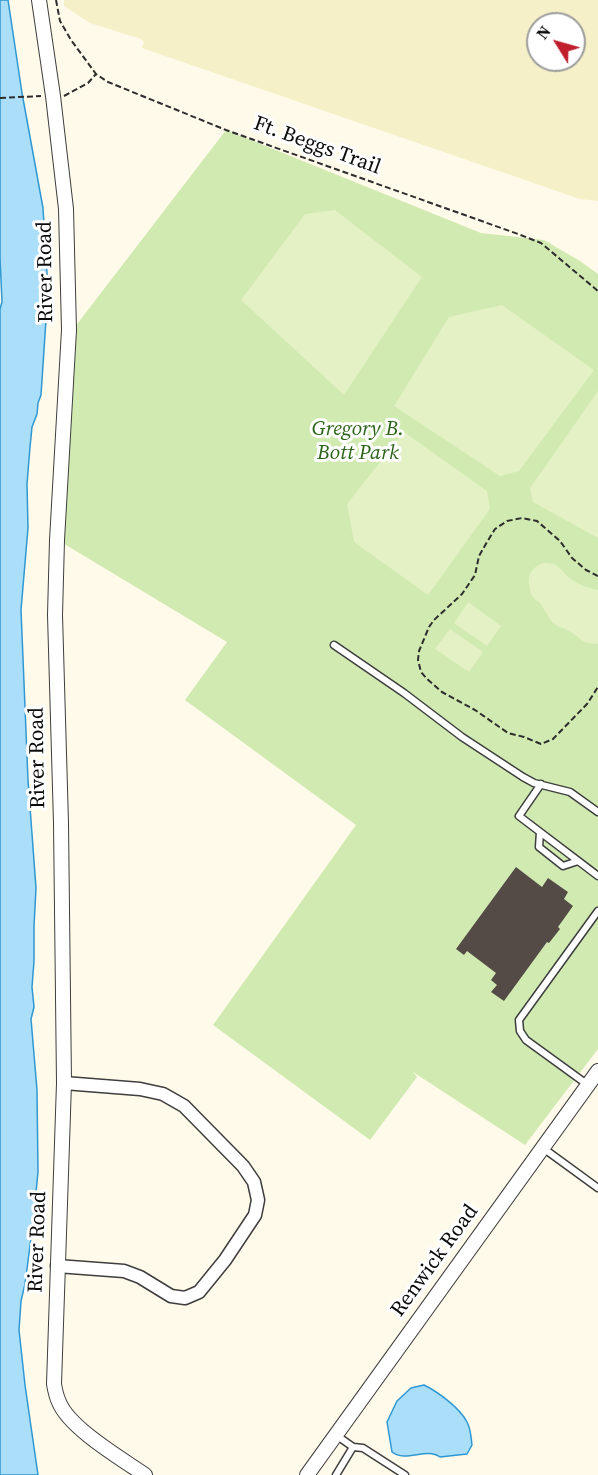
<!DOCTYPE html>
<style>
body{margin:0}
#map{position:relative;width:598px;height:1475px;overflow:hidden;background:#fffae9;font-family:"Source Serif 4",serif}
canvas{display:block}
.north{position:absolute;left:526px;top:12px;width:60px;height:60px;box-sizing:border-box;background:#fff;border:2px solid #9d9d9d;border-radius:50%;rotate:307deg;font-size:16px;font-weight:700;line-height:24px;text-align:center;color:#0b0b0b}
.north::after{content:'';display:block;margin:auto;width:21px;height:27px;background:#c01e2c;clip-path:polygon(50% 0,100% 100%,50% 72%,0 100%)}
</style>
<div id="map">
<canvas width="598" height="1475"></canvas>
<div class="north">N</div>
</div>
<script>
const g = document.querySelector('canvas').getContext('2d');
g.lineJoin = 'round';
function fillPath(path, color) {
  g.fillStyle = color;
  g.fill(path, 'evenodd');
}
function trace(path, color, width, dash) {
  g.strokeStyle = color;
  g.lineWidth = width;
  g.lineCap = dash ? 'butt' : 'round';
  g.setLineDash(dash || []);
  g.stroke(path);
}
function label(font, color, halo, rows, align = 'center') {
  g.font = font + ' "Source Serif 4",serif';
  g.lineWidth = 6;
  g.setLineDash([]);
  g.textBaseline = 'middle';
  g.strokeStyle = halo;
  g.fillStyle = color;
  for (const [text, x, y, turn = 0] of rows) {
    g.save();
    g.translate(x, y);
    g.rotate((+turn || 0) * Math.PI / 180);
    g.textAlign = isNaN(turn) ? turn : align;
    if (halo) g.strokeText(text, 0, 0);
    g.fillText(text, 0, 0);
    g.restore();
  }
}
const farmland = new Path2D(`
 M64 0H598V201L580 199 142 48 144 42 141 39 90 23 64 6ZM538 24H574V60H538Z`);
const green = new Path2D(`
 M226 130 481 233 544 240 580 261 598 274V1049L525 1145 413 1072 417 1077 370 1140 213 1025 356 825 185 700 227 642 61 542 71 332Z`);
const pitch = new Path2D(`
 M335 210 422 277 344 395 241 300 305 214Z
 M502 305 594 370 519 471 500 476 394 406 449 317Z
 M598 391V538L533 502 530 488Z
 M404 432 487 491 490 509 428 595 354 542 347 504Z
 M543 563C559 562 560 570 571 579 579 585 588 588 598 590V644C579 643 583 639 569 631 562 627 555 627 550 619 546 614 544 608 540 603 538 601 535 600 533 597 531 595 530 592 530 589 526 576 531 568 543 563Z
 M468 602 501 626 487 646 454 623Z
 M450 629 483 652 469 672 435 649Z`);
const water = new Path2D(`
 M0 0H8L22 93 43 208 48 290 41 395 38 403 37 414 32 427 30 447 27 484 28 528 21 610 28 780 36 888 34 926V961L32 987 34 1007 31 1019 37 1090 38 1172 33 1223 25 1284 21 1301 19 1330 25 1385 38 1475H0V309L2 302 0 258Z
 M424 1385C438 1392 460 1408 467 1422 471 1429 471 1438 472 1445L467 1454 440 1457C426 1447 406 1463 392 1452L387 1422 397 1401 411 1388Z`);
const building = new Path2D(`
 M516 867 542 887 548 878 568 892 564 899 573 906 558 927 560 929 549 943 547 942 504 1001 491 992 497 985 491 980 496 973 467 951 464 955 456 949Z`);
const path = new Path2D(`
 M56 0 60 21 71 40 96 74 108 82 226 130 518 234 541 243 598 291
 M64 96 88 83 96 74
 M0 98 41 96
 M598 576 586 570 572 558 560 541 537 521 522 518 507 521 495 529 487 542 479 556 475 575 462 594 434 620 429 627 419 651 418 660 421 672 427 679 442 692 475 710 508 733 524 737 541 744 553 739 587 704 598 687`);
const service = new Path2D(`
 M334 645 404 693 462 737 523 777 534 783 570 792 598 812
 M541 784 519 816 598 876
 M540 832 539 847 563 866 578 861
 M588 1085 526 1040 520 1031 519 1020 598 911
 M543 1148 598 1188
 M336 1435 353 1447 363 1448 405 1475
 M336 1475 353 1447`);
const minor = new Path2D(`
 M57 1266 124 1271 140 1277 171 1296 185 1298 199 1292 225 1260 255 1215 258 1200 254 1182 243 1166 184 1106 163 1094 140 1089 64 1083`);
const tertiary = new Path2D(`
 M39 0 53 96 66 209 69 330 57 540 55 615 61 823 64 1083 54 1384C55 1390 56 1396 59 1402 69 1428 122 1459 145 1475
 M307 1475 598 1071`);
const streetNames = [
 ["Ft. Beggs Trail",317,146,20],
 ["River Road",46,272,-91],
 ["River Road",38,758,-91],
 ["River Road",38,1242,-88],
 ["Renwick Road",435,1261,-54]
];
const parkNames = [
 ["Gregory B.",358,430],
 ["Bott Park",358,454]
];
fillPath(farmland, '#f6f0c8');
fillPath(green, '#d1eab1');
fillPath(pitch, '#e3f1c4');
fillPath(water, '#abdff9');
trace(water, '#2f98d3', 1.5);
fillPath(building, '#544b47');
trace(service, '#3e3e3e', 9);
trace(minor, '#3e3e3e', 15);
trace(tertiary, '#3e3e3e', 16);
trace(path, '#2d2d2d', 2, [6, 3]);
trace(service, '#fff', 6);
trace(minor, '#fff', 12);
trace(tertiary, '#fff', 14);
label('21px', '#0b0b0b', '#fff', streetNames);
label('italic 21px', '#2c6419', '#fff', parkNames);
</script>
